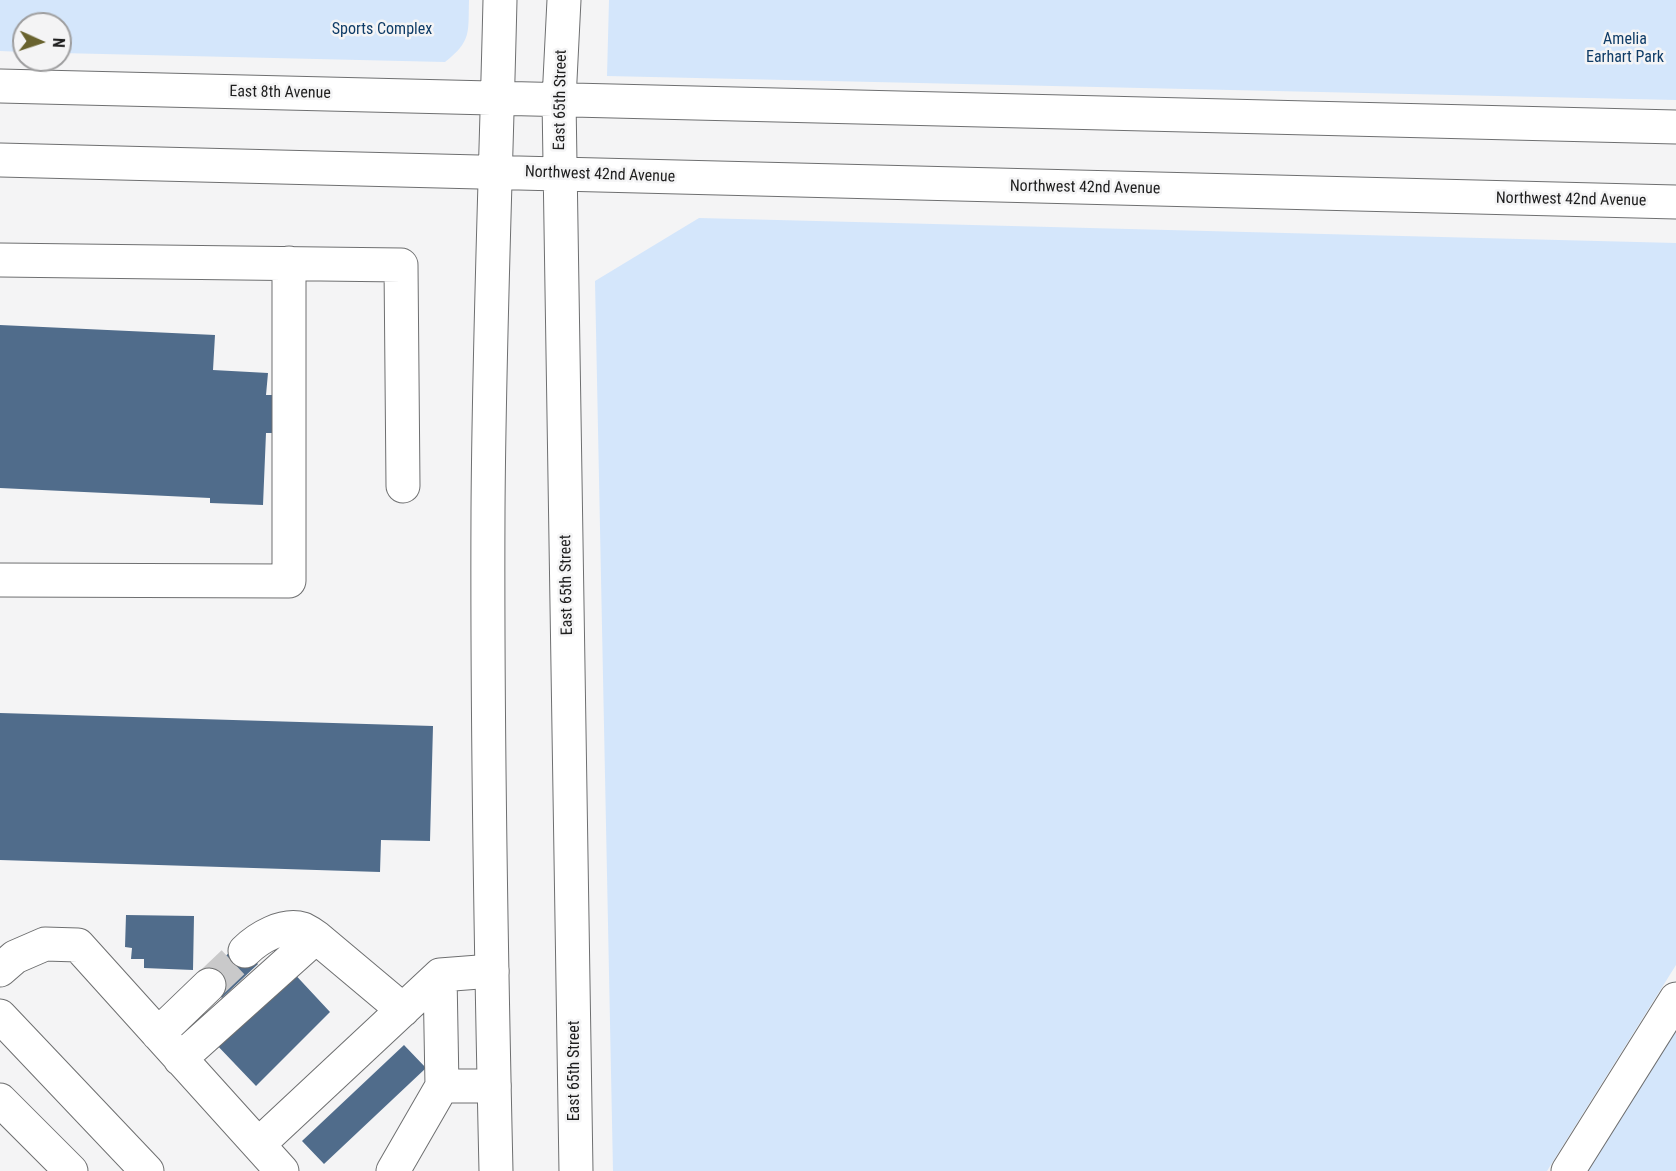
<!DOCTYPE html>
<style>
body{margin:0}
#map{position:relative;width:1676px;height:1171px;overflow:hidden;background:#f4f4f5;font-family:"Roboto Condensed",sans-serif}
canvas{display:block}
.north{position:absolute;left:12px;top:12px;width:60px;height:60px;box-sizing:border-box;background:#f4f4f5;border:2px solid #9e9e9f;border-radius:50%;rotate:93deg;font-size:16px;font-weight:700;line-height:24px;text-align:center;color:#1e1e1e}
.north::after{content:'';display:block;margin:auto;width:21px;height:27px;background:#69632f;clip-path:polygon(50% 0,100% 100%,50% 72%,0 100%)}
</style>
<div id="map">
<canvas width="1676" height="1171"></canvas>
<div class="north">N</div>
</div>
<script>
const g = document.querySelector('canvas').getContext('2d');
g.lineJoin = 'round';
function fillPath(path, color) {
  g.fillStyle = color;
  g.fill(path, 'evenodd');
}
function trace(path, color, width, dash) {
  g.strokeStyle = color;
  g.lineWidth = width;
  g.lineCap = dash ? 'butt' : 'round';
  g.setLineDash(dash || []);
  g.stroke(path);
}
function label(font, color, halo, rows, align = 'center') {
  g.font = font + ' "Roboto Condensed",sans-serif';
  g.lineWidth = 5;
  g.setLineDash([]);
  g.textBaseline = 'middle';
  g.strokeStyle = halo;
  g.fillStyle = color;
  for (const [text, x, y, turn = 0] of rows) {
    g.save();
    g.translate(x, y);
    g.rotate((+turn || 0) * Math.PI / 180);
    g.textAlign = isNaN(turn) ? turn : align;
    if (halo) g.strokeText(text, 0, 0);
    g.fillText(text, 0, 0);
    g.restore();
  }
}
const green = new Path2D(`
 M0 0H469C468 32 472 41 445 62L60 53V24H24V52L0 51Z
 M609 0H1676V100L607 76Z
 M699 218 1676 243V965L1547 1171H613L595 281Z
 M1676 1026V1171H1586Z`);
const building = new Path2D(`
 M0 325 215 335 213 370 268 373 266 395H276L274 433H266L263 505 210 503V498L0 488Z
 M0 713 433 726 430 841 381 840 380 872 0 860Z
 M126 915 194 916 193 970 144 968V959H131L132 948 125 947Z
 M238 944 258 964 222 998 203 978Z
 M289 968 330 1012 256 1086 213 1041Z
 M404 1045 426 1068 324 1164 302 1141Z`);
const minorTunnel = new Path2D(`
 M209 985 245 951`);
const minor = new Path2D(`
 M0 260 401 265 403 486
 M0 580 289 581V263
 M245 951C258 938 283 923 303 929 307 931 312 934 316 937L403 1010
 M0 970 15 957 45 944 78 945 282 1171
 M158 1034 209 985
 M180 1059 316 937
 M442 1086H494
 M259 1144 440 975
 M393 1171 442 1086 440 975 492 971`);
const major = new Path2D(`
 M564 0 559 100 576 1171
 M0 86 1676 127
 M0 160 1676 202
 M0 1016 147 1171
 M0 1100 71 1171
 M496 1171C491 951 487 732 488 512 489 341 496 171 500 0`);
const highway = new Path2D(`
 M1568 1171 1676 999`);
const parkNames = [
 ["Sports Complex",382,30],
 ["Amelia",1625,40],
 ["Earhart Park",1625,58]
];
const streetNames = [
 ["East 8th Avenue",280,93,1],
 ["East 65th Street",561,100,-89],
 ["Northwest 42nd Avenue",600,175,2],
 ["Northwest 42nd Avenue",1085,188,1],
 ["Northwest 42nd Avenue",1571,200,1],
 ["East 65th Street",567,585,-91],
 ["East 65th Street",575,1071,-90]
];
fillPath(green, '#d4e6fb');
fillPath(building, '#506c8b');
trace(minorTunnel, '#c9c9ca', 33, [33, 16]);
trace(minor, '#6e6f70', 35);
trace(major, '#6e6f70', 35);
trace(highway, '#6e6f70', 35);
trace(minor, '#fff', 33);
trace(major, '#fff', 33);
trace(highway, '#fff', 33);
label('16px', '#0f3c67', '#f4f4f5', parkNames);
label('16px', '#1e1e1e', '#f4f4f5', streetNames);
</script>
